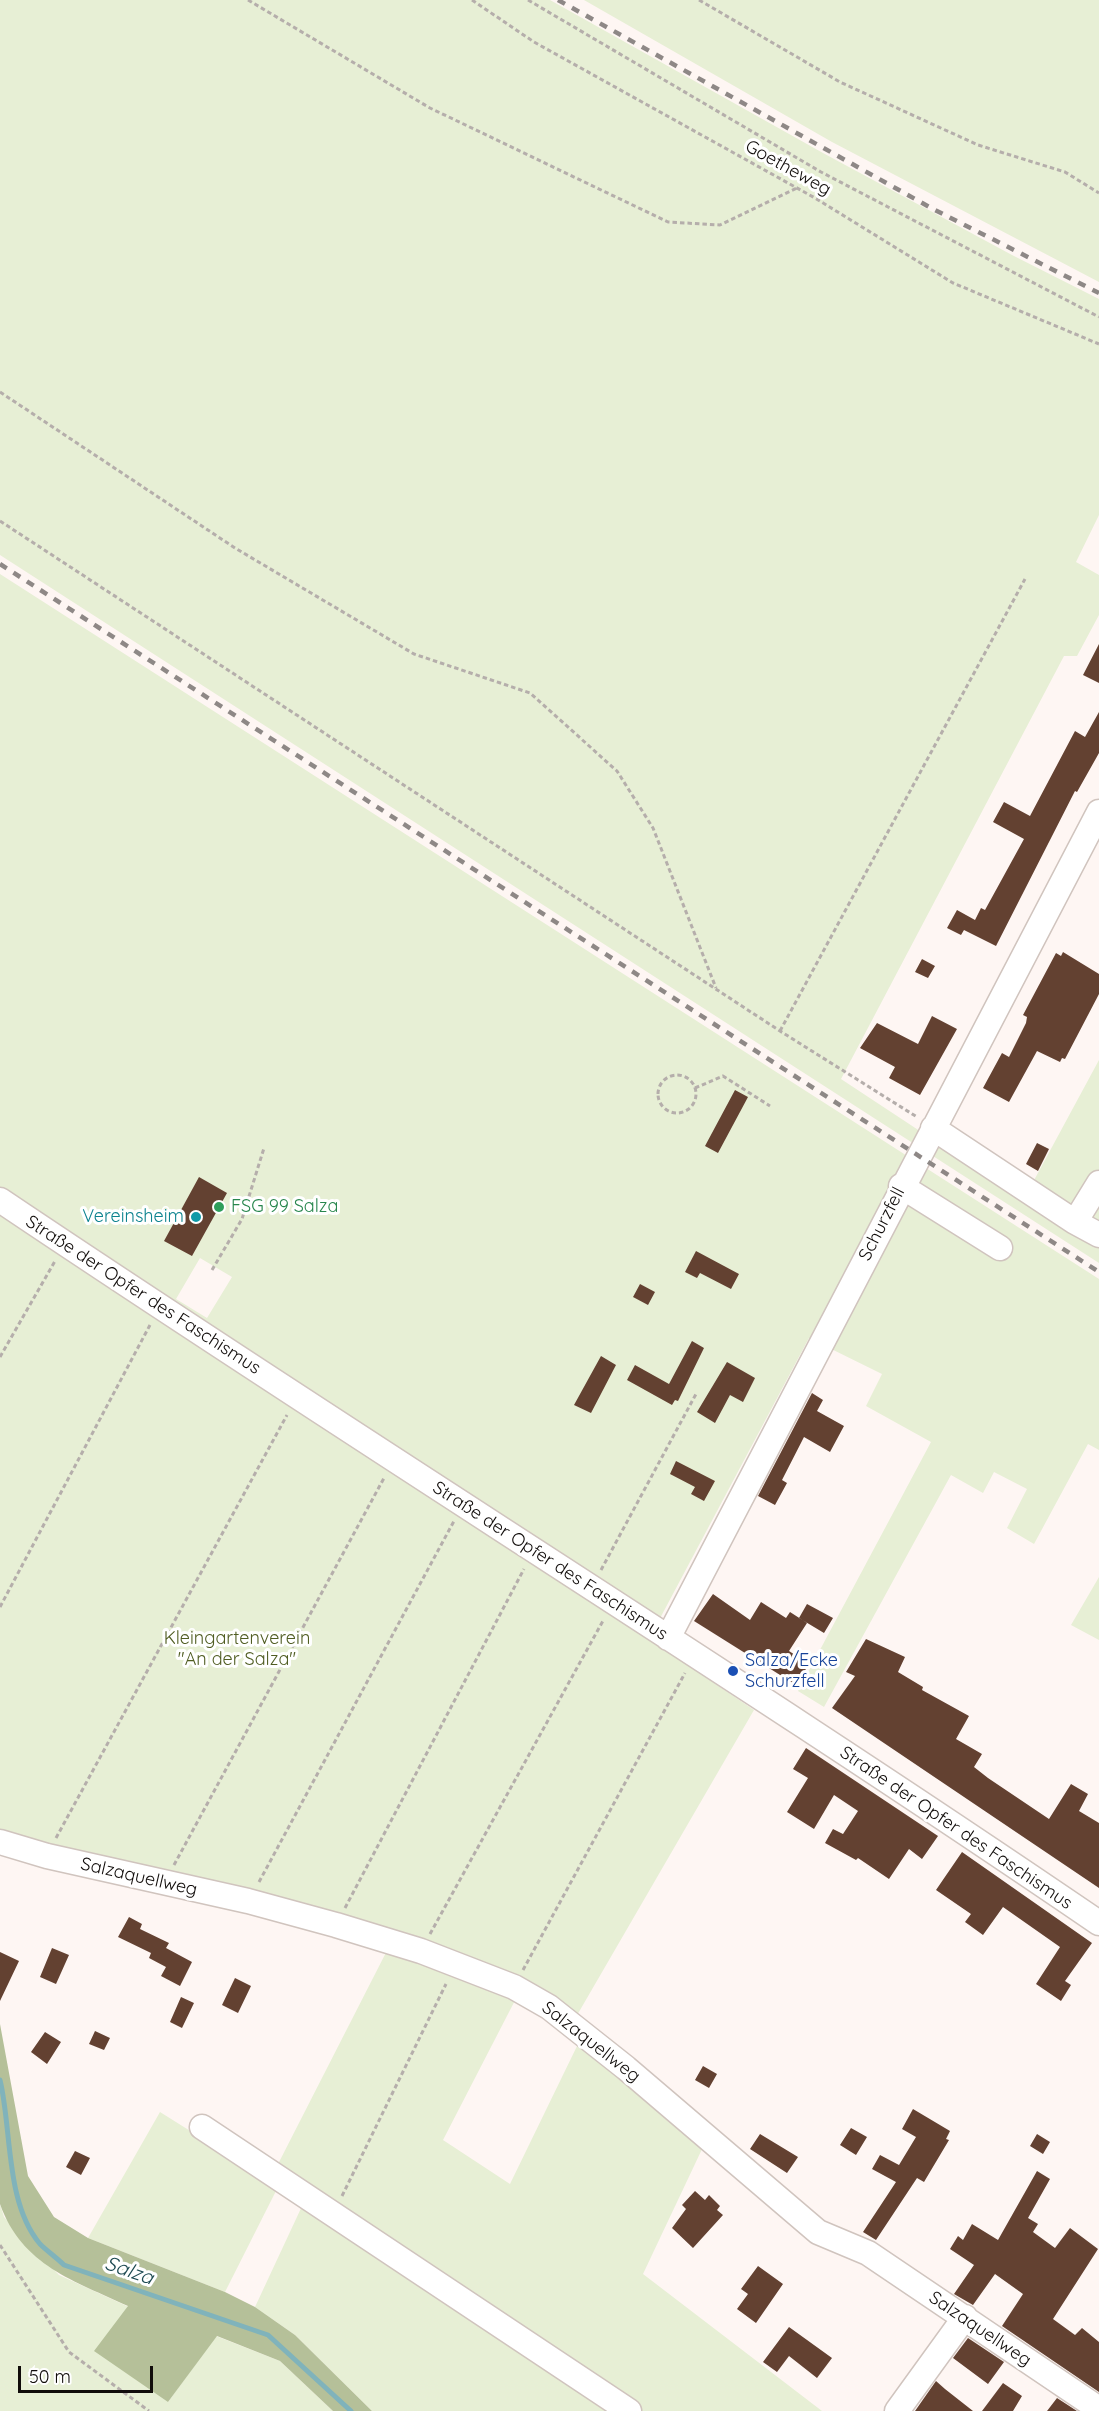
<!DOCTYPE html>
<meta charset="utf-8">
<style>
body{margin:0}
#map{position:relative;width:1099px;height:2411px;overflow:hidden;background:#fef6f3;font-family:Quicksand,sans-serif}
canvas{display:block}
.scale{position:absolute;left:18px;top:2366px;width:135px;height:27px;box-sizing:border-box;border:3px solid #100c0a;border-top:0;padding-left:8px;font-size:18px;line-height:21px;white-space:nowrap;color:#100c0a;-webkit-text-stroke:4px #fff;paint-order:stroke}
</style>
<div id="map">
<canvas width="1099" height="2411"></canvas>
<div class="scale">50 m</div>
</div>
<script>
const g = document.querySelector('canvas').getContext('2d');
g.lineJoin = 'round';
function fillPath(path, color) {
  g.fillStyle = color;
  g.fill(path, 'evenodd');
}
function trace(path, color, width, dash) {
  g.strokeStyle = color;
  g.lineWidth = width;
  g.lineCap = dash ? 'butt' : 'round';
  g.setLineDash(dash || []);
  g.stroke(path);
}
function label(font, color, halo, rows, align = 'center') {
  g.font = font + ' Quicksand,sans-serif';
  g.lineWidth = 6;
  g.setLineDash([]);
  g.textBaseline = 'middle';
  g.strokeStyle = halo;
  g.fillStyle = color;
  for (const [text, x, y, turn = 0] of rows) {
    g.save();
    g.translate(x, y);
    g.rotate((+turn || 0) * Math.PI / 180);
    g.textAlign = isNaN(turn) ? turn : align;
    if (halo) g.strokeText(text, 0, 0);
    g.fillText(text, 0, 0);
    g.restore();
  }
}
const green = new Path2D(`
 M0 0H550L823 153 1012 255 1099 299V515L1076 562 1099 575V615L1077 656H1064L841 1079 938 1143 1032 1184 1099 1060V1263L0 555Z
 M584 0H1099V282L832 142Z
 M0 574 1099 1279V1450L1088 1444 1034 1544 1007 1528 1027 1489 994 1472 983 1493 951 1475 824 1707 798 1691 931 1442 866 1406 882 1374 809 1338 649 1639 754 1710 576 2017 524 1983 443 2140 510 2184 579 2042 703 2147 643 2274 822 2411H372L295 2335 255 2307 303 2204 278 2187 225 2292 88 2238 160 2112 278 2186 276 2168 397 1931 358 1919 6 1839 0 1836ZM200 1258 232 1277 207 1318 176 1299Z
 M1099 1577V1640L1071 1625Z
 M0 2204 4 2217 59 2275 129 2307 168 2402 216 2336 280 2361 333 2411H0Z`);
const forest = new Path2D(`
 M0 2024 28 2176 54 2217 88 2238 225 2292 255 2307 295 2335 372 2411H333L280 2361 217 2336 168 2402 94 2351 128 2306C75 2281 22 2266 0 2204Z`);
const stream = new Path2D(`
 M0 2080C12 2129 5 2203 40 2244 47 2251 57 2258 64 2265L268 2335 351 2411`);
const building = new Path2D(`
 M1099 644V683L1083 675Z
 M1099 712V753L1077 792 1075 791 996 946 964 930 961 935 947 928 957 910 975 920 981 908 985 910 1024 839 993 822 1004 802 1030 816 1075 731 1085 737Z
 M1063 952 1099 974V994L1065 1059 1062 1058 1060 1062 1037 1051 1009 1102 983 1088 1002 1053 1009 1057 1026 1023 1027 1017 1023 1015 1056 953 1061 956Z
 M922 959 935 966 928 978 915 972Z
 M932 1016 957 1029 920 1095 889 1078 895 1067 860 1048 877 1023 918 1044Z
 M735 1090 748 1097 718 1153 705 1146Z
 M1037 1143 1049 1149 1038 1171 1026 1164Z
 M199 1177 227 1193 192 1256 164 1241Z
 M696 1251 739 1274 731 1289 700 1273 697 1278 685 1272Z
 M640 1284 655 1292 648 1305 633 1297Z
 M692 1341 704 1348 678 1401 675 1400 672 1405 627 1380 635 1365 669 1384Z
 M601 1356 616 1365 591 1413 574 1405Z
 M727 1362 755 1378 743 1402 730 1395 715 1423 697 1412Z
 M812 1393 823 1400 817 1411 844 1426 830 1452 804 1437 782 1480 787 1483 775 1505 758 1496Z
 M676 1461 715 1481 704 1501 691 1494 695 1487 670 1474Z
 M713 1594 750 1620 761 1602 786 1618 790 1612 807 1623 789 1651 809 1664 796 1685 694 1621Z
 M807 1604 833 1618 824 1633 799 1618Z
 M866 1639 905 1657 898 1672 923 1687 922 1690 969 1716 956 1739 982 1754 974 1767 988 1778 1049 1819 1071 1784 1088 1794 1079 1811 1099 1823V1888L832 1708 855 1676 846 1672Z
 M806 1748 938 1836 922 1859 909 1849 889 1879 858 1858 856 1860 825 1843 833 1829 843 1834 858 1811 834 1795 814 1829 787 1812 808 1778 793 1769Z
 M962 1852 1092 1943 1065 1981 1071 1985 1061 2001 1036 1984 1060 1947 1003 1907 983 1935 965 1922 971 1914 936 1890Z
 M129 1917 142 1924 140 1929 169 1943 166 1948 192 1962 180 1986 161 1976 166 1967 149 1958 151 1953 118 1937Z
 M52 1948 69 1955 56 1984 40 1977Z
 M0 1952 19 1961 0 2001Z
 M235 1978 251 1986 238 2013 222 2005Z
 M181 1997 194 2003 182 2028 170 2022Z
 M95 2031 110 2038 104 2050 89 2044Z
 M45 2032 61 2042 47 2064 31 2052Z
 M703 2066 717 2074 709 2088 695 2080Z
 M913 2109 950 2131 946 2139 949 2140 924 2182 917 2178 876 2240 863 2232 896 2182 872 2169 880 2155 899 2165 916 2137 902 2129Z
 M851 2128 867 2137 856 2155 840 2145Z
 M760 2134 798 2157 787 2173 750 2149Z
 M1037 2134 1050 2142 1043 2154 1030 2146Z
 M75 2151 90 2158 81 2175 66 2167Z
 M1037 2171 1050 2179 1028 2218 1038 2224 1033 2232 1055 2248 1070 2228 1098 2249 1053 2319 1075 2335 1082 2328 1099 2342V2392L1002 2326 1023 2294 995 2274 973 2305 954 2294 974 2265 950 2249 958 2236 963 2240 972 2224 998 2240Z
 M695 2191 705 2200 709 2195 720 2206 717 2210 723 2215 693 2248 672 2228 686 2209 682 2205Z
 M758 2266 783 2284 756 2323 737 2309 748 2294 741 2289Z
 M789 2327 832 2358 817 2378 789 2356 777 2372 763 2362Z
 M968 2338 1004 2362 988 2384 953 2358Z
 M936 2381 945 2389 973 2411H915Z
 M1003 2383 1022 2396 1013 2411H982Z
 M1057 2398 1077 2411H1047Z`);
const path = new Path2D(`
 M248 0 430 108 668 222 720 225 797 188
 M472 0 534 42 815 198 953 283 1099 344
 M528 0 821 172 1099 317
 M699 0 840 82 978 145 1065 172 1099 193
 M0 392 235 548 414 654 530 693 617 771 653 828 716 988
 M0 521 780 1031 917 1117
 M780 1031 1025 579
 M658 1094a19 19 0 1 1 38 0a19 19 0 1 1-38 0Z
 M695 1088 723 1076 770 1106
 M212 1270 242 1219 264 1148
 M0 1357 55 1261
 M601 1570 696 1394
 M0 1607 150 1325
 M56 1838 287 1415
 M174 1865 384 1478
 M259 1882 454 1521
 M345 1908 524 1569
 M430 1934 604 1619
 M523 1970 685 1673
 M342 2196 446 1984
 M0 2245 69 2352 149 2411`);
const minor = new Path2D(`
 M933 1128 1075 1222 1099 1183
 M901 1186 1000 1248
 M0 1200C364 1445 737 1676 1099 1923
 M1075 1222 1099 1235
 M668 1638 1099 812
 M0 1842 47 1856 248 1901 336 1925 421 1951 514 1987 549 2007 626 2068 818 2232 868 2253 1099 2409
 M202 2127 629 2411
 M897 2411 965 2317`);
const rail = new Path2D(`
 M558 0 933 209 1099 293
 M0 564 1099 1272`);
const markers = [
 [219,1207,6,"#2e9e5b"],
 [196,1217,6,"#0f9aa8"],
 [733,1671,6,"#1a4fb4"]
];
const streetNames = [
 ["Goetheweg",788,168,29],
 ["Schurzfell",882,1224,-63],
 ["Straße der Opfer des Faschismus",143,1295,33],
 ["Straße der Opfer des Faschismus",550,1561,33],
 ["Straße der Opfer des Faschismus",956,1828,34],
 ["Salzaquellweg",139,1877,13],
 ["Salzaquellweg",591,2042,38],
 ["Salzaquellweg",980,2329,34]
];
const leisureNames = [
 ["FSG 99 Salza",231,1207]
];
const cultureNames = [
 ["Vereinsheim",184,1217]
];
const parkNames = [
 ["Kleingartenverein",237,1639],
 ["\"An der Salza\"",237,1660]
];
const transitNames = [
 ["Salza/Ecke",745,1661],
 ["Schurzfell",745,1682]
];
const waterNames = [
 ["Salza",129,2271,19]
];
fillPath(green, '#e7efd5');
fillPath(forest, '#b5c099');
trace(stream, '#80b3bb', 5);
fillPath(building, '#634131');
trace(minor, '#d0c4be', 27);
trace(path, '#b5aeab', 3, [4.5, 3]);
trace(minor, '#fff', 24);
trace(rail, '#8e8886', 4.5, [8, 8]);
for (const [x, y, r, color] of markers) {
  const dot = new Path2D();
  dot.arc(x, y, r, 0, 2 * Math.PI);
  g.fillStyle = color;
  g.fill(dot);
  trace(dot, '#fff', 2);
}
label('18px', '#100c0a', '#fff', streetNames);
label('18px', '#27864d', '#fff', leisureNames, 'left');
label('18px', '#0d838f', '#fff', cultureNames, 'right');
label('18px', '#505d22', '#fff', parkNames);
label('18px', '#164399', '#fff', transitNames, 'left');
label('italic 20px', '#1c4951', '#fff', waterNames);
</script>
